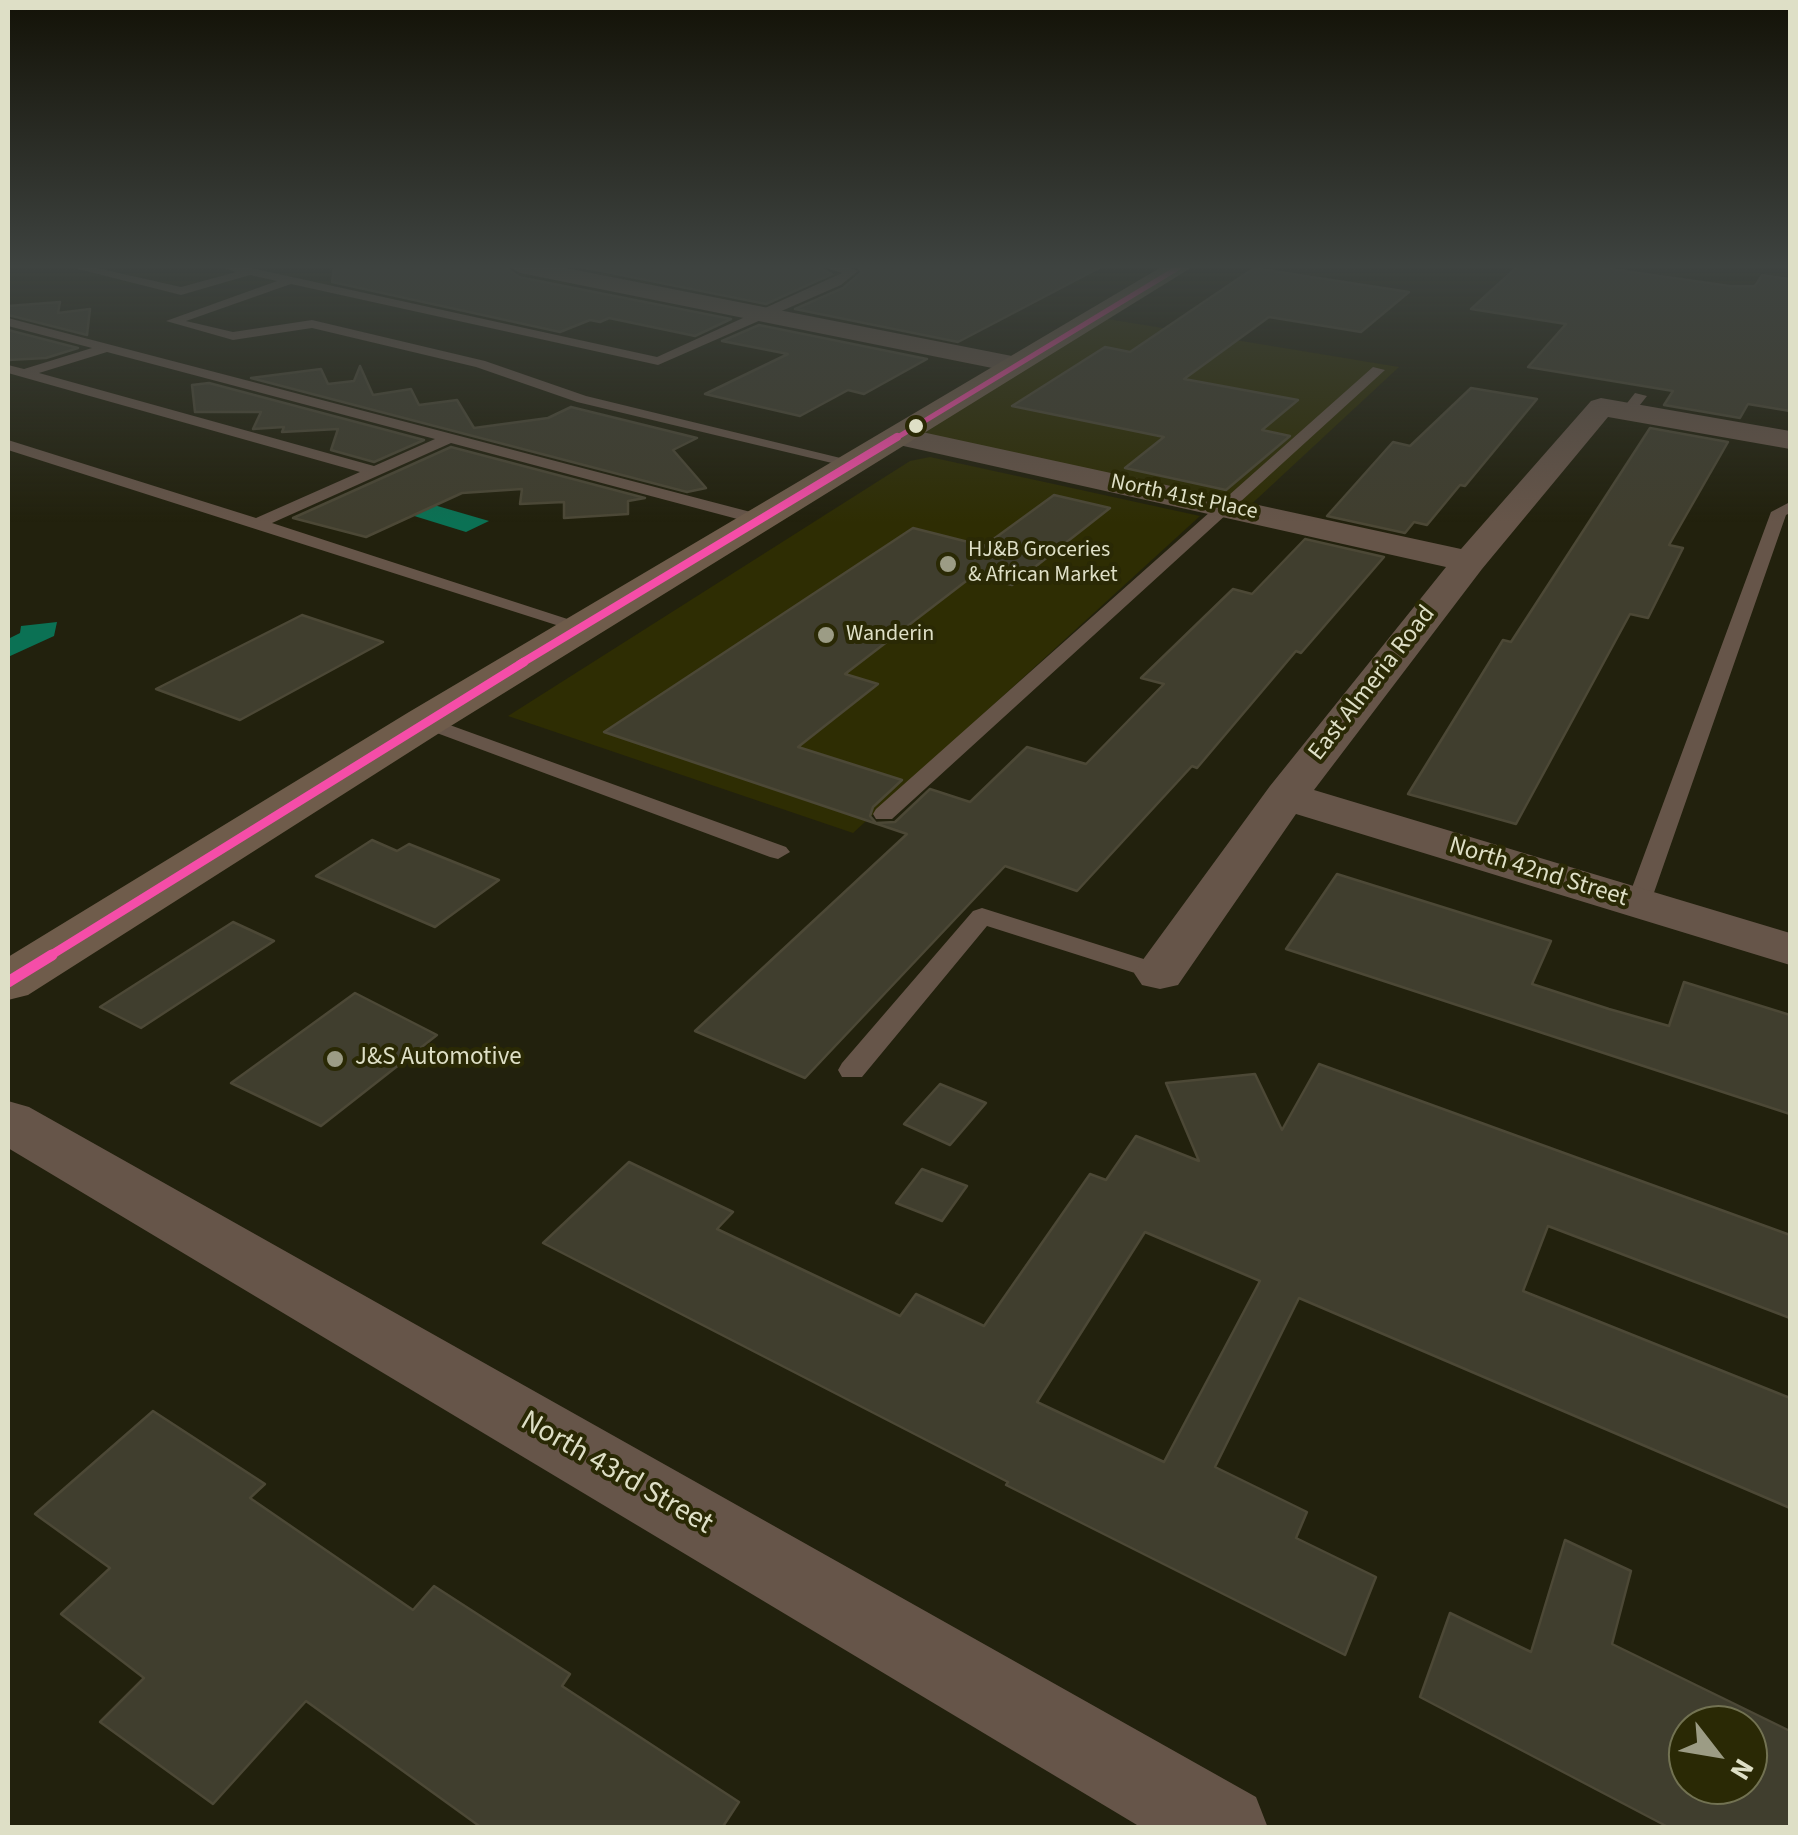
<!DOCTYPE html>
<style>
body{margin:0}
#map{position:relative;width:1798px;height:1835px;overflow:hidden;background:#22210d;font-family:"Source Sans 3",sans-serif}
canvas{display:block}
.frame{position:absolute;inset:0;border:10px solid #dedfc6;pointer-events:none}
.north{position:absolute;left:1668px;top:1705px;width:100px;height:100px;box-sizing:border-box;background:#2a2905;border:2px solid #727252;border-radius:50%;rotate:121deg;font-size:28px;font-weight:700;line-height:40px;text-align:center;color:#dedfc6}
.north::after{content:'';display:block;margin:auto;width:35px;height:45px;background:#9c9c85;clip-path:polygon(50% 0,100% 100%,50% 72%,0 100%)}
</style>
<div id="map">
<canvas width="1798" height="1835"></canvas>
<div class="frame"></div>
<div class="north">N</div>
</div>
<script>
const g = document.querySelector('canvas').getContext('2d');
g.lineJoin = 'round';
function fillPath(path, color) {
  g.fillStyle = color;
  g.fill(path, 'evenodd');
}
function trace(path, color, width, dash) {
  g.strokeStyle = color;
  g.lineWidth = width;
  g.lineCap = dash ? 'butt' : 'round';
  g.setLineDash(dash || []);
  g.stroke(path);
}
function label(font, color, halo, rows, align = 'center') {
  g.font = font + ' "Source Sans 3",sans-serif';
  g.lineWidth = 8;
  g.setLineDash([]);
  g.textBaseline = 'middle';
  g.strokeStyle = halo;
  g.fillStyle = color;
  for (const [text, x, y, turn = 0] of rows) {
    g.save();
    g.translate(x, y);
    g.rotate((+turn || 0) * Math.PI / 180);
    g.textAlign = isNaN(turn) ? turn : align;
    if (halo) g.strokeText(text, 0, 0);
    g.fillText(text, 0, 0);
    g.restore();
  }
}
const built = new Path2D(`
 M1096 317 1399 367 1244 511 899 436Z
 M930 457 1200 516 853 833 508 716 910 461Z`);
const water = new Path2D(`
 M434 505 489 521 466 532 411 515Z
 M57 622 54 636 8 657V639L20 633 21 626Z`);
const building = new Path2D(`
 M334 266H504L519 277 731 319 695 336 609 318 600 322 590 320 560 332 332 282Z
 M576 266H816L832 274 766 304Z
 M856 266H1103L958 342 795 309 843 288 862 272Z
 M1518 266H1590L1730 286H1755L1762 275 1790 279V411L1748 404 1740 418 1664 405 1673 391 1528 367 1566 324 1471 309Z
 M1254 268 1409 292 1361 332 1269 317 1184 379 1298 400 1262 430 1290 436 1226 490 1125 468 1164 437 1012 406 1105 347 1130 352Z
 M60 302 58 313 90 309 87 335 8 315V306Z
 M759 325 927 359 864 394 848 390 800 416 705 394 788 354 722 341Z
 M8 330 78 348 46 358 8 360Z
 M360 366 373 395 411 389 419 405 457 400 474 428 548 418 571 407 697 438 673 450 706 488 687 492 251 378 321 369 328 384 354 381Z
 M209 383 424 440 374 462 331 450 338 429 282 432 284 427 253 429 261 412H195L192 385Z
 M1471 388 1537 399 1465 486 1460 485 1427 525 1414 522 1405 533 1327 516 1393 442 1410 446Z
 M1650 428 1728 442 1669 545 1683 548 1648 618 1630 614 1516 824 1408 794 1503 640 1511 642Z
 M451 447 645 498 628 501V514L564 518V502L520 504 522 489 462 493 366 537 293 518Z
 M1054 495 1110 508 1012 585 974 575 845 674 878 684 798 747 902 780 873 807 870 816 876 823 895 822 930 789 970 802 1027 747 1086 764 1164 684 1141 678 1233 589 1252 594 1305 539 1384 557 1301 653 1296 651 1197 768 1192 766 1077 891 1005 866 805 1078 695 1031 907 834 604 732 913 528 984 546Z
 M302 615 383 642 240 720 156 689Z
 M372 840 397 851 409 844 499 880 435 927 316 876Z
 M1337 874 1551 941 1532 984 1609 1009 1669 1026 1684 982 1790 1015V1114L1286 949Z
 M233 922 274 941 141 1028 100 1007Z
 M355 993 437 1035 321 1126 231 1083Z
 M1319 1064 1790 1235V1318L1548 1226 1523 1291 1790 1398V1508L1299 1298 1215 1467 1307 1512 1296 1538 1376 1577 1345 1655 1006 1485 1008 1482 543 1243 629 1162 733 1212 717 1229 900 1316 916 1294 984 1326 1090 1174 1106 1180 1136 1136 1199 1161 1166 1083 1255 1074 1282 1130ZM1145 1232 1260 1281 1164 1462 1037 1402Z
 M940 1084 986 1103 950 1145 904 1124Z
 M922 1169 967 1186 942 1221 896 1203Z
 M153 1411 265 1484 250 1498 413 1610 434 1586 570 1674 562 1686 739 1802 722 1828H482L306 1701 213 1804 100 1722 144 1678 61 1614 110 1568 35 1514Z
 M1565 1540 1631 1571 1612 1644 1790 1731V1828H1670L1420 1697 1450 1613 1531 1652ZM1688 1725H1748V1785H1688Z`);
const lane = new Path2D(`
 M66 266H88L181 287 236 272 220 266H242L657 357 842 273 820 266H845L858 271 841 285 658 365 291 284 186 321 233 332 312 320 485 361 586 396 861 463 853 468 577 402 476 367 312 328 233 340 166 321 277 281 250 275 181 295Z
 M8 318 766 516 768 520 760 525 451 443 272 523 592 627 589 631H575L8 450V440L256 518 360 472 8 373V365L24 369 92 348 8 326ZM107 352 435 439 374 466 39 373Z
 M1373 367 1385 370 892 819H876L873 814 876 809Z
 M1635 393 1647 396 1632 415H1622L1620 412Z
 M1790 502V513L1786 515 1650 904 1638 911 1629 909 1626 904 1771 512Z
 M425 716 786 847 790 852 778 859 770 857 418 726 415 722 418 718Z
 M982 908 1169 967 1173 973 1160 981 987 926 862 1077H842L838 1070 842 1063 973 911Z`);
const street = new Path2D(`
 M508 266H556L1017 357 1031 365 1017 373 520 273Z
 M1601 398 1790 431V449L1608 417 1482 569 1314 790 1790 933V965L1296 814 1178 985 1160 989 1142 985 1134 973 1142 961 1270 786 1446 567 899 445 888 442 884 436 888 430 899 427 1461 549 1591 401Z
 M8 1101 29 1107 1256 1797 1268 1828H1142L8 1148Z`);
const primary = new Path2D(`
 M1163 266H1194L441 732 28 995 8 1000V957L409 712Z`);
const bus1Far3 = new Path2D(`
 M893 440 1181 266`);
const bus1Far2 = new Path2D(`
 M520 664 897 437`);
const bus1Far1 = new Path2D(`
 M48 957 524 662`);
const bus1 = new Path2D(`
 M8 982 52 955`);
const markers = [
 [916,426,9,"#dedfc6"],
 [948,564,10,"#9c9c85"],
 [826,635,10,"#9c9c85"],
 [335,1059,10,"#9c9c85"]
];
const farStreetnames = [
 ["North 41st Place",1184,498,12]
];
const farPoinames = [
 ["HJ&B Groceries",968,551],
 ["& African Market",968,576],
 ["Wanderin",846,635]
];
const streetNames = [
 ["East Almeria Road",1373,684,-52],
 ["North 42nd Street",1538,873,17]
];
const poiNames = [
 ["J&S Automotive",355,1059]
];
const nearStreetnames = [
 ["North 43rd Street",616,1474,30]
];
fillPath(built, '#2e2d03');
fillPath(water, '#0b7154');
fillPath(building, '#403e2e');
trace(building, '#4c4836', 2.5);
fillPath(lane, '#665549');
fillPath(street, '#665549');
fillPath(primary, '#6f5c4b');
trace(bus1Far3, '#f54da8', 5);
trace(bus1Far2, '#f54da8', 8);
trace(bus1Far1, '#f54da8', 9);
trace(bus1, '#f54da8', 11);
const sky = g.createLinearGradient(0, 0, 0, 523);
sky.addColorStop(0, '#131207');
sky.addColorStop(0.51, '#3e4340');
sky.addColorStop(1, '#3e434000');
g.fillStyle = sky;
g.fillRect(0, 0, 1798, 523);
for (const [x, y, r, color] of markers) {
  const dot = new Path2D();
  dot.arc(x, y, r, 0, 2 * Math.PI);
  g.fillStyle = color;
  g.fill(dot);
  trace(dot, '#2a2905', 4);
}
label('22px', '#dedfc6', '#2a2905', farStreetnames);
label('22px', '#dedfc6', '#2a2905', farPoinames, 'left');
label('25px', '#dedfc6', '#2a2905', streetNames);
label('25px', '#dedfc6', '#2a2905', poiNames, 'left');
label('30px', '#dedfc6', '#2a2905', nearStreetnames);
</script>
